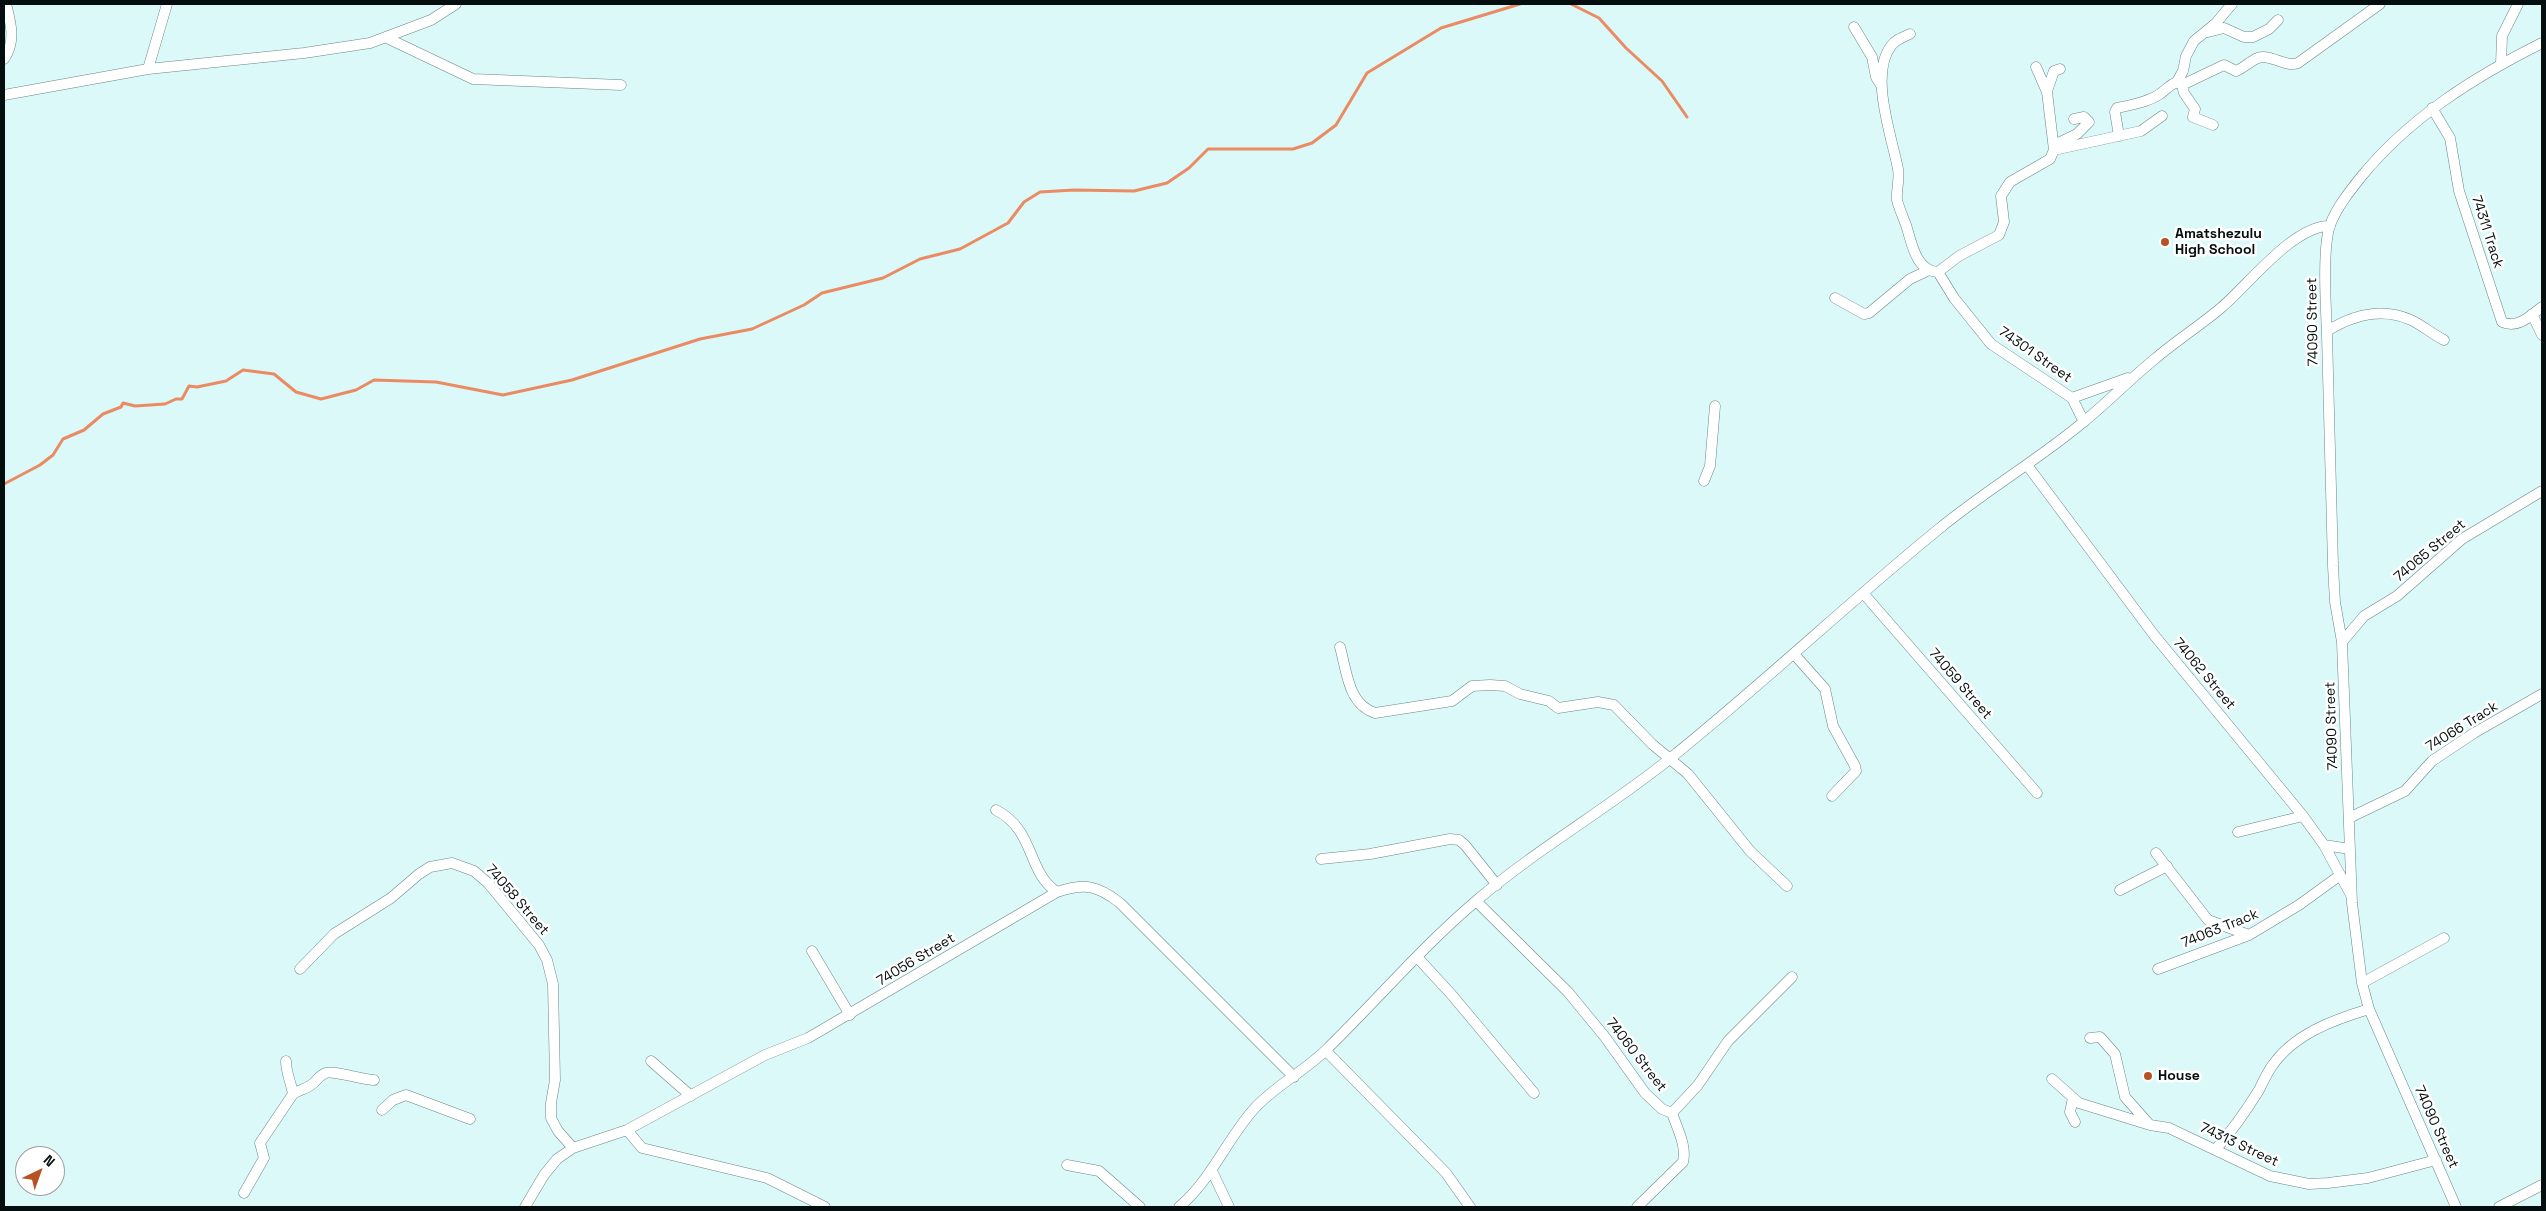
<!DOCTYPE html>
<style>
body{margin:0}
#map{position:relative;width:2546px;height:1211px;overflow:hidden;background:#dbf9f8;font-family:"Space Grotesk",sans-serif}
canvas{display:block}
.frame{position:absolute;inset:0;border:5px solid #050e0e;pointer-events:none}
.north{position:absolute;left:15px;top:1146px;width:50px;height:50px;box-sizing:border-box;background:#fff;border:1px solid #9b9f9f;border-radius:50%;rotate:42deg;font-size:14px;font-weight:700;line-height:20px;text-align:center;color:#050e0e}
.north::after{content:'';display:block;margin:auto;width:18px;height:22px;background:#b75222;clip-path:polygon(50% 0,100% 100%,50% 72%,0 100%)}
</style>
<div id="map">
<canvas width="2546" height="1211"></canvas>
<div class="frame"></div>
<div class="north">N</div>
</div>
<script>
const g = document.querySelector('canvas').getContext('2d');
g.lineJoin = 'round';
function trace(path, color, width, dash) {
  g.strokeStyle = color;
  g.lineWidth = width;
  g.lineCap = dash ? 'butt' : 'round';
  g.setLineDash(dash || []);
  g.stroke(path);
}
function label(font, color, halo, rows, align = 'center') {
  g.font = font + ' "Space Grotesk",sans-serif';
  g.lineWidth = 5;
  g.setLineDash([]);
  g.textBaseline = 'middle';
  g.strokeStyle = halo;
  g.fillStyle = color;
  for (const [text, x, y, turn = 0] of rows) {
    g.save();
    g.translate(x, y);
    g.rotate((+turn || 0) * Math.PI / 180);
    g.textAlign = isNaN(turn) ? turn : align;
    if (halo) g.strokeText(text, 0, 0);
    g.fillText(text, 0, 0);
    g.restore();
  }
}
const stream = new Path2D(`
 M1571 4 1599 18 1626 48 1662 81 1687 117
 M4 484 40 465 53 455 63 439 84 430 103 414 121 407 123 403 135 406 165 404 176 399H182L189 386 197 387 226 381 243 370 274 374 296 392 321 399 356 390 374 380 436 382 503 395 572 380 700 339 752 329 804 305 822 293 883 278 920 259 960 249 1008 223 1024 202 1040 192 1074 190 1134 191 1167 183 1189 168 1208 149H1293L1312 143 1336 125 1367 73 1441 28 1520 4`);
const minor = new Path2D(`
 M1854 27 1872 57 1876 77 1881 85
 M2208 32 2224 28 2244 37H2253L2269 29 2278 20
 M1910 34C1903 37 1895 40 1891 46 1869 75 1892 137 1898 169 1900 179 1896 190 1897 200 1899 208 1903 217 1906 225 1912 243 1915 270 1938 272
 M387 38 473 79 621 85
 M4 59C16 42 11 23 6 4
 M2501 64 2502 36 2518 4
 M2036 67 2047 92 2054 150
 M148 69 167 4
 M2177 82 2182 85 2224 65 2236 71C2244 68 2250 61 2258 58 2271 53 2284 68 2298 63L2380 4
 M2182 85 2184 93 2195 109 2193 117 2213 125
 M2047 91 2054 71 2060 69
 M4 95 148 69 304 53 370 43 431 20 456 4
 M2432 108 2450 138 2459 191 2502 322C2518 329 2530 316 2542 307
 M2119 136 2115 112 2117 108C2131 105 2148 102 2160 94 2167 89 2169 85 2177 82L2183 71 2186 56 2194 41 2216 23 2232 4
 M2054 145 2077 134 2089 122 2084 117 2074 119
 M1835 298 1864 314 1869 313 1910 279 1929 270
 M2532 314 2542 335
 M2327 331C2353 315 2382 307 2411 320 2422 325 2432 334 2444 340
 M2072 398 2128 378
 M2084 422 2072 398 1991 344 1954 298 1938 272 1959 256 1999 235 2004 222 2001 196 2010 182 2050 159 2054 150 2141 131 2162 116
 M2027 465 2154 635 2303 816 2324 845 2351 895
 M1704 481 1710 466 1715 406
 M1863 593 2037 793
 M2342 642 2364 616 2397 596 2462 539 2542 491
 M1340 647C1347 672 1348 704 1375 713L1452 701 1472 686 1490 685 1505 686 1520 694 1549 701 1558 708 1598 702 1614 705 1652 744 1688 774 1750 851 1787 886
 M1794 654 1825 689 1833 726 1855 766 1856 771 1832 796
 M996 810C1036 831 1026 871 1057 892
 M2349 818 2405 791 2432 761 2474 733 2542 694
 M2238 832 2303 816
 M2324 845 2350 849
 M2156 853 2208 920 2249 935
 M1321 859 1370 854 1450 839 1459 840 1465 845 1497 885
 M2120 890 2167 866
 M1476 901 1568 992 1605 1037 1645 1093 1662 1109 1672 1113
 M812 951 850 1015
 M1417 957 1451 994 1534 1093
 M300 969 334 934 391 898 419 874 430 867 452 863 474 871 488 883 539 945 547 960 553 984 555 1080 551 1103V1118L558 1131 573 1148
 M2158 969 2249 935 2299 905 2339 876
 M2362 983 2444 938
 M2090 1038 2100 1037 2115 1054 2125 1097 2149 1124
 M1326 1051 1446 1173 1470 1207
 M651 1061 691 1096
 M2052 1079 2079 1103 2150 1125 2169 1128 2270 1176 2309 1184 2328 1183 2368 1178 2436 1160
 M293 1094C299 1090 306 1089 311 1085 317 1081 319 1075 326 1073 333 1070 362 1080 374 1080
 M2073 1098 2070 1112 2075 1122
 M382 1110 393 1100 406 1095 470 1119
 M1672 1113 1698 1085 1728 1041 1792 977
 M627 1130 642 1148 767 1178 825 1207
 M2216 1149C2232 1131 2246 1111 2259 1090 2263 1082 2267 1073 2272 1066 2294 1034 2333 1020 2369 1009
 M1067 1165 1099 1171 1140 1207
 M1212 1171 1229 1207
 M244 1193 264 1158 260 1143 293 1094C291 1082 286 1073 286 1061
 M525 1207 544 1175 557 1159 573 1148 627 1130 765 1055 808 1038 1057 892C1085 883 1097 885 1120 903L1294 1077
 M1179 1207C1211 1180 1226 1141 1253 1110 1275 1085 1306 1071 1329 1047 1378 999 1423 946 1476 901 1538 848 1609 808 1672 757 1764 683 1849 602 1940 528 1985 491 2036 461 2081 424 2107 403 2130 379 2156 358 2177 340 2201 325 2222 307 2249 284 2294 225 2330 226
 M1637 1207 1683 1162C1687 1146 1677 1128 1672 1113
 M2456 1207 2369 1009 2362 983 2352 903 2342 642 2335 602 2333 566C2331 489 2329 412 2327 335 2326 308 2322 249 2330 225 2337 207 2349 192 2361 177 2409 118 2474 77 2542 43
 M2499 1207 2542 1185`);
const markers = [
 [2165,242,5,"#b75222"],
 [2148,1076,5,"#b75222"]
];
const streetNames = [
 ["74311 Track",2487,232,72],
 ["74090 Street",2313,322,-91],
 ["74301 Street",2035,355,35],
 ["74065 Street",2430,551,-40],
 ["74062 Street",2204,674,50],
 ["74059 Street",1960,684,49],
 ["74090 Street",2332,726,-92],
 ["74066 Track",2462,727,-32],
 ["74058 Street",517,900,49],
 ["74063 Track",2220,929,-22],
 ["74056 Street",916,960,-31],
 ["74060 Street",1636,1055,52],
 ["74090 Street",2436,1127,66],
 ["74313 Street",2239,1145,25]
];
const poiNames = [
 ["Amatshezulu",2175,234],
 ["High School",2175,250],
 ["House",2158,1076]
];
trace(stream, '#ea8b63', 3);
trace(minor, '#6b8686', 11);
trace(minor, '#fff', 10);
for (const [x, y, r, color] of markers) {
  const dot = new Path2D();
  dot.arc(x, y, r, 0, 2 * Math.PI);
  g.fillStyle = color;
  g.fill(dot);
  trace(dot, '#fff', 2);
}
label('14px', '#050e0e', '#fff', streetNames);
label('bold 14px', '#050e0e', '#fff', poiNames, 'left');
</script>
